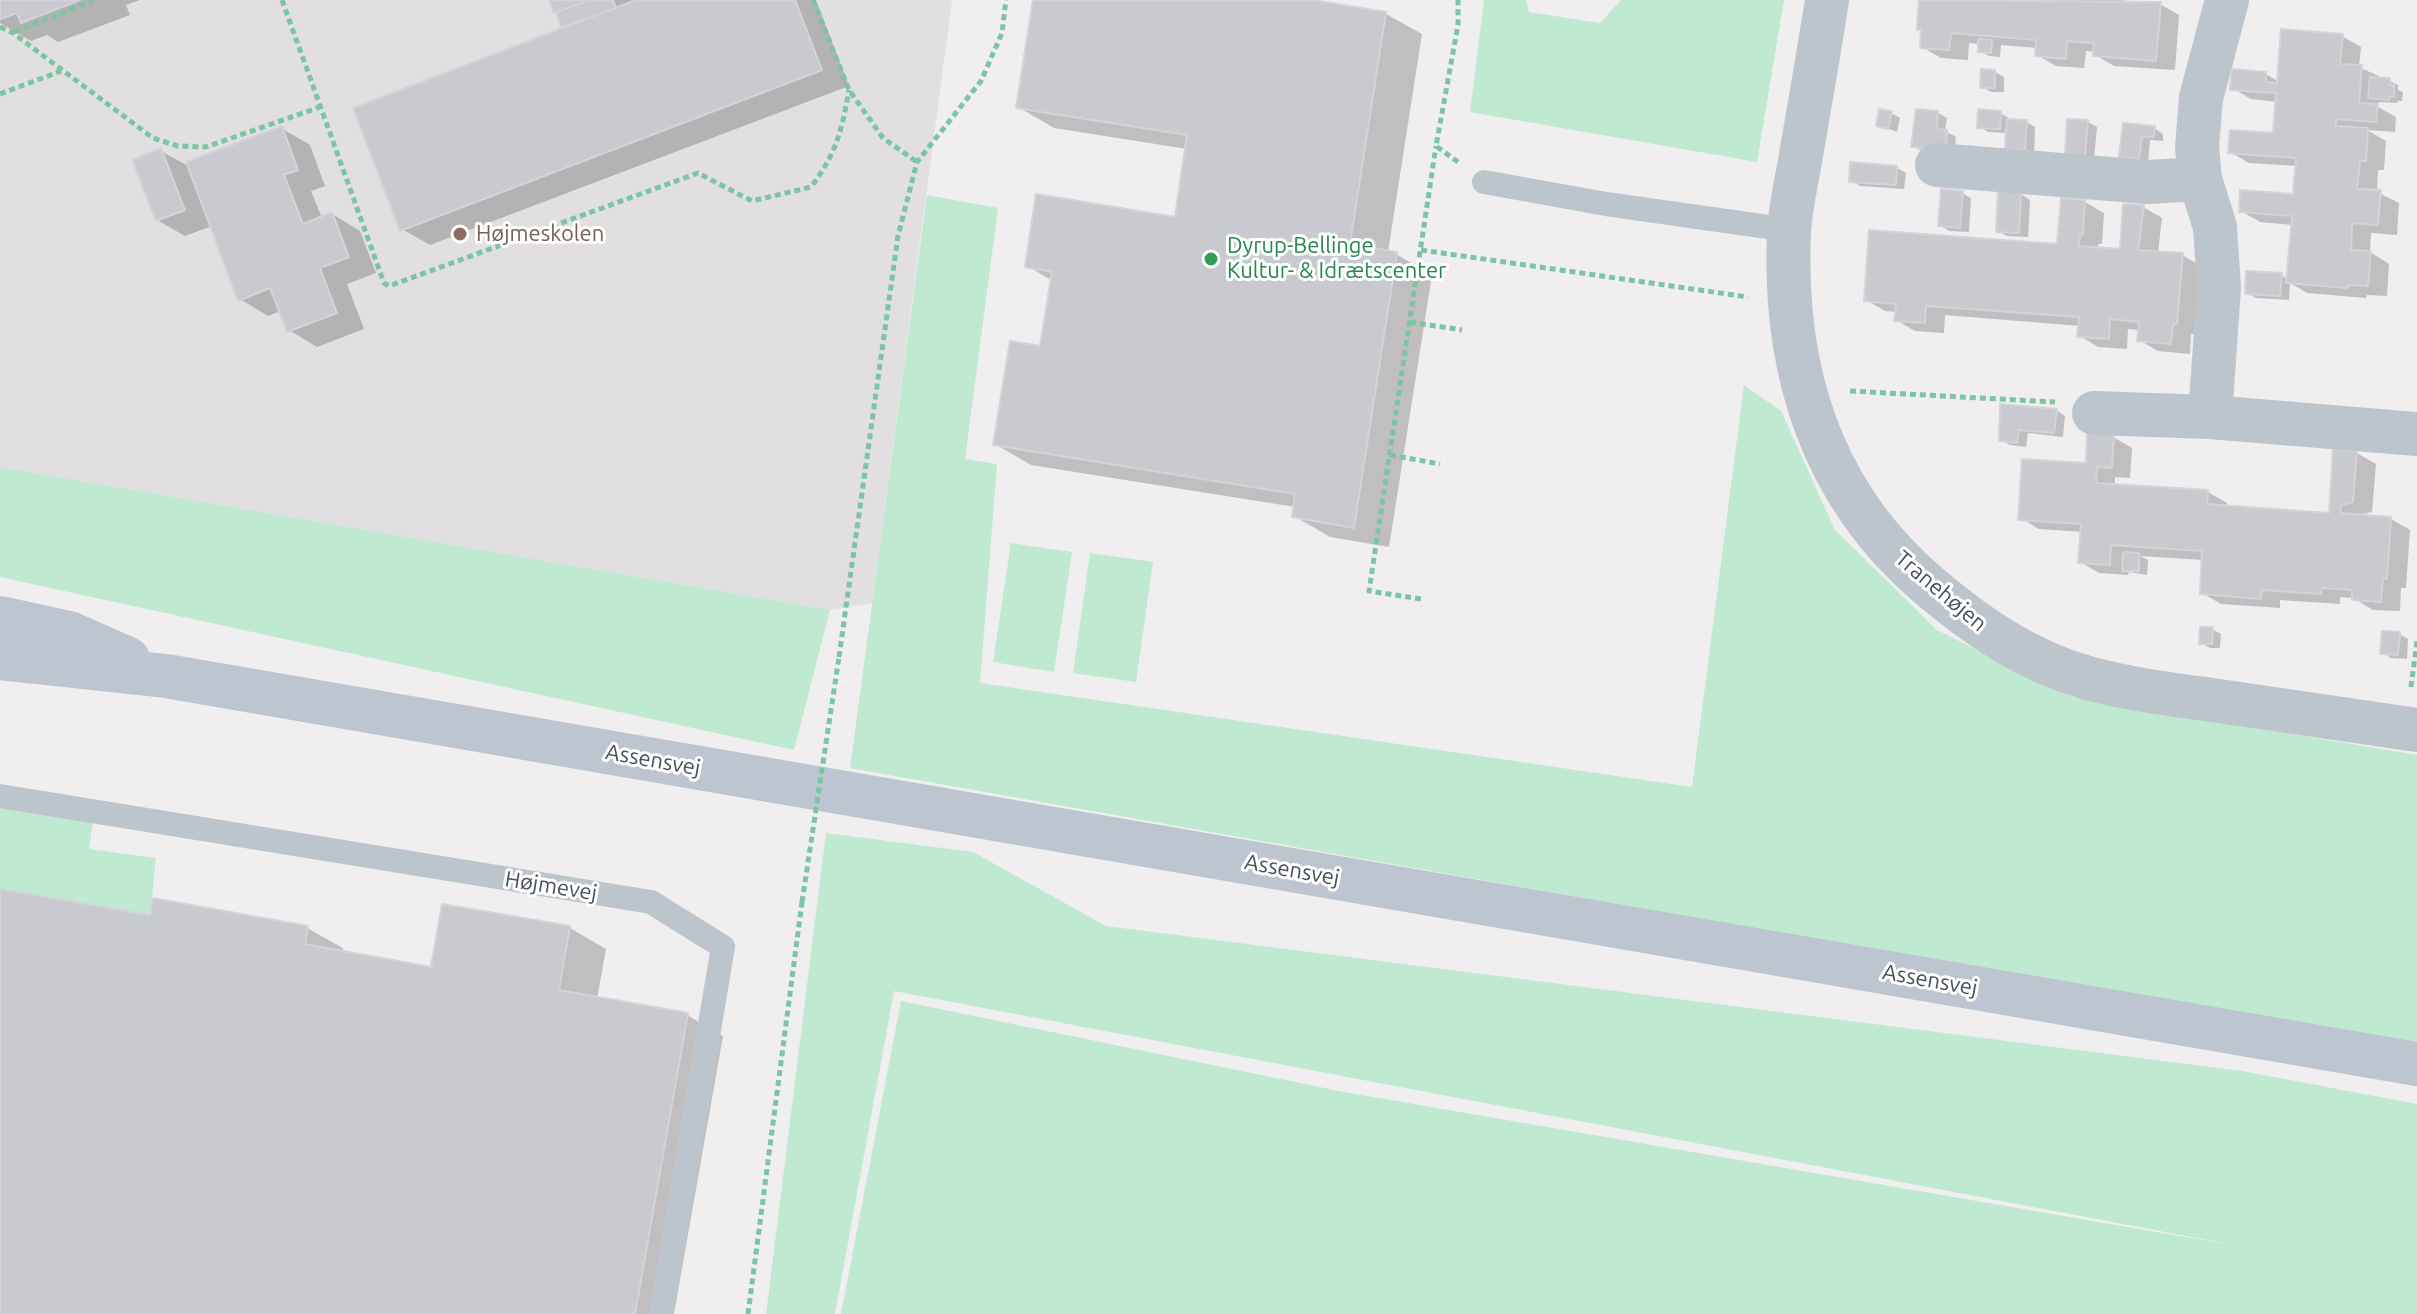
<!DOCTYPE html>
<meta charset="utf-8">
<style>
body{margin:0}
canvas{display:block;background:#f0eeee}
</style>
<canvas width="2417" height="1314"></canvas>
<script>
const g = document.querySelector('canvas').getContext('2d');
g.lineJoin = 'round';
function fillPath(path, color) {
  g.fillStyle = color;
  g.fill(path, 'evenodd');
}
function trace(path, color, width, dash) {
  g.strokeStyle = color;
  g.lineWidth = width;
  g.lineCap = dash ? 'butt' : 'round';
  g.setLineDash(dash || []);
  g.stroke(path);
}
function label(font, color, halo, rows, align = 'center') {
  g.font = font + ' Ubuntu,sans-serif';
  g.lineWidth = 6;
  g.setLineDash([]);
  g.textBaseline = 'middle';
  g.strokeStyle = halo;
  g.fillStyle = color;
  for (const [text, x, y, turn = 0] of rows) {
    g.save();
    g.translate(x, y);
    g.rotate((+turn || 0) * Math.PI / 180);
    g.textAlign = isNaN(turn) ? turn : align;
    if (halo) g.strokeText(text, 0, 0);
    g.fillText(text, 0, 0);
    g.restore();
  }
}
const education = new Path2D(`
 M0 0H952L872 603 830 610 0 467Z`);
const green = new Path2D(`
 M1484 0H1526L1529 12 1600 23 1621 0H1784L1757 162 1470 112Z
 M927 195 998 208 965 459 997 464 980 683 1692 787 1744 385 1781 411 1835 530 1937 630 2070 696 2417 755V1046L850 768Z
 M0 467 830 610 794 750 0 577Z
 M1011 543 1072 552 1054 672 993 662Z
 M1090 553 1153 562 1136 682 1073 673Z
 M0 807 93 822 89 849 156 858 150 915 0 889Z
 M826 833 973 852 1106 926 2242 1071 2417 1104V1314H841L901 1001 1344 1092 2244 1247 894 991 835 1314H766Z`);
const shadow = new Path2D(`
 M0 0H140L126 5 130 15 58 42 47 35 31 41 0 23Z
 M551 0H816L849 86 430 245 402 229 564 30Z
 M1035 0H1301L1386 14 1422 34 1388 252 1396 254 1432 275 1389 547 1330 537 1294 516 1295 507 1031 465 995 444 1042 348 1053 281 1027 266 1176 219 1187 149 1054 128 1018 107Z
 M1921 0H2119L2160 4 2179 15 2175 70 2114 66 2095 55 2096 52 2086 51 2084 68 2056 66 2037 55V48L2001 45 2000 57 1989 56 1980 51V44L1969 43 1968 60 1941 58 1922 47 1923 31 1919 29Z
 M2342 36 2361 47 2359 67 2398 85V90L2403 92 2402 101H2398L2397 103 2379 102 2378 107 2396 117 2395 132 2367 130 2386 141 2384 170H2378L2377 192 2399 203 2397 235 2371 233 2370 252 2389 264 2387 296 2367 295 2366 298 2307 293 2290 283 2289 300 2256 298 2247 293 2281 275 2289 280 2293 225 2260 222 2241 211 2295 197 2298 166 2249 163 2230 152 2275 135 2277 102 2251 99 2232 88 2266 74 2279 82Z
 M1995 72 2004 77V92H1991L1982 87Z
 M1891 113 1900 118 1897 132 1878 125Z
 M1938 113 1947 118 1945 131 1956 137 1954 154 1922 151 1913 146Z
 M2000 113 2009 118V121L2026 122 2035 127 2034 154 2016 153 2008 133 1988 132 1980 127Z
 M2069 121 2088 122 2097 127 2094 160 2076 158Z
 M2125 126 2154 128 2163 134V141L2150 140 2148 163 2130 161 2121 156Z
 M281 128 310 145 325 186 311 191 322 218 332 214 360 231 376 273 347 284 364 329 317 347 289 330 281 311 268 316 240 299 212 226 185 236 157 220 161 151 190 167Z
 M1897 168 1906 173 1904 189 1860 186 1851 180Z
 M1962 193 1971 198 1969 232 1949 231 1940 225Z
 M2021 194 2030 200 2028 237 2007 236 1998 231Z
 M2085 202 2104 213 2102 244H2098V249L2121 251 2143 207 2162 218 2158 253 2182 255 2201 266 2196 334H2191L2190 354 2158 351 2139 340 2140 330 2128 329 2127 349 2098 347 2080 336V326L1945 315 1944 333 1915 331 1896 320 1897 312 1885 311 1866 300 2059 246Z
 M2002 406 2056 410 2065 416 2063 437 2028 433 2026 447 2010 445 2001 440Z
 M2113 437 2132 448 2130 478 2115 477V486L2208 492 2227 503 2226 508 2331 515 2357 453 2376 464 2372 512 2357 515 2391 519 2410 530 2406 588H2401L2400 611 2373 610 2353 598 2340 597V604L2280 600V608L2221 604 2202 593 2203 560 2140 556 2148 560 2147 575 2129 572 2128 575 2099 573 2080 562 2082 532 2039 529 2020 518 2087 465Z
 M2212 629 2221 634 2220 648H2210L2201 643Z
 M2399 634 2408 639 2407 659 2391 658 2382 652Z
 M0 891 152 918 307 928 343 948 342 953 432 969 443 906 570 928 606 949 597 999 687 1015 723 1036 674 1314H0Z`);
const building = new Path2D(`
 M0 0H80L21 23 17 13 0 19Z
 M549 0H589L554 13Z
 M589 0H613L616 8 561 28 556 12Z
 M636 0H795L822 70 400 231 353 108Z
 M1033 0H1313L1386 12 1350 244 1397 252 1354 528 1292 517 1295 494 993 445 1010 341 1040 346 1052 272 1025 267 1036 194 1175 217 1187 135 1016 108Z
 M1919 0 2161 2 2156 61 2093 56 2094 43 2067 41 2066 59 2035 56 2036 40 1951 33 1949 50 1920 48 1921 30H1917Z
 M2281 29 2343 34 2340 64 2362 65 2359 103 2378 104 2376 122 2336 119V126L2368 128 2366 161 2360 160 2357 189 2381 190 2378 225 2352 223 2351 250 2371 251 2368 286 2348 285V288L2286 283 2292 216 2239 212 2240 190 2293 194 2296 158 2228 153 2230 130 2273 133 2276 93 2230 90 2232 69 2266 72V82L2277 83Z
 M1978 39 1992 40 1991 53 1978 52Z
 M1981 69 1995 70V88H1980Z
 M2370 77 2390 78V85H2394V97H2389V100L2368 98Z
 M1879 109 1892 111 1888 129 1876 126Z
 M1916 109 1938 111 1937 129 1947 130 1946 150 1911 147Z
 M1978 109 2001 111 2000 129 1977 128Z
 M2007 119 2027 120 2025 150 2005 149Z
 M2067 119 2088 120 2085 156 2065 154Z
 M2123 123 2155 126 2154 137 2142 136 2139 159 2119 157Z
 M282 126 298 170 284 175 303 224 332 212 349 257 320 268 337 313 287 332 270 288 238 301 186 162Z
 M161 148 185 210 156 221 132 160Z
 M1850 162 1897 166 1896 185 1849 182Z
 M1941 189 1963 191 1960 228 1938 226Z
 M1998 191 2021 192 2019 233 1996 232Z
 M2061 198 2085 200 2083 234H2080L2079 246 2120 249 2123 204 2144 205 2138 250 2183 253 2177 324 2173 325 2171 344 2137 341 2139 322 2110 319 2109 339 2077 337 2079 317 1926 306 1925 323 1894 321 1896 304 1864 301 1869 230 2057 244Z
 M2246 271 2282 273 2280 296 2245 294Z
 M2000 404 2057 409 2054 433 2019 430 2017 443 1999 441Z
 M2087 433 2114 435 2112 468 2097 467 2096 483 2208 490 2207 504 2329 513 2333 449 2357 451 2353 502 2341 505 2340 513 2391 517 2387 579 2383 578 2381 602 2352 600V590L2322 588 2321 594 2262 590 2261 599 2200 594 2202 551 2111 545 2110 565 2078 563 2081 524 2018 520 2022 459 2086 463Z
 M2123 552 2139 553V571H2122Z
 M2200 627H2213L2212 644H2199Z
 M2382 631 2400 632 2398 655 2380 654Z
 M0 889 150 915 153 898 308 926 305 944 431 967 442 904 570 926 559 990 688 1013 635 1314H0Z`);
const path = new Path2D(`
 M282 0 384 283 389 286 698 173 752 201 811 187C836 154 842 130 849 90
 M813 0 849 90 883 138 917 162
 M0 27 13 33 153 138 178 146 206 147 320 107
 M14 32 94 0
 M0 94 61 71
 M1458 162 1436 146 1458 25V0
 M1421 250 1748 297
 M1410 322 1462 330
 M1850 391 2055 402
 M1390 455 1440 464
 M1421 599 1369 591 1436 146
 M839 657 898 236 917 162 981 81 1002 33 1006 0
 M2411 687 2417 641
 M748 1314 802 902`);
const lane = new Path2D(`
 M1484 182 1606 204 1789 230
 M0 796 651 902 723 947 661 1314`);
const street = new Path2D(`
 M1827 0C1819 52 1810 103 1801 155 1797 181 1790 207 1789 233 1783 369 1821 494 1928 585 1976 626 2027 661 2088 678 2131 690 2176 695 2219 701 2285 711 2351 720 2417 730
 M1937 165 2148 182 2200 179
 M2094 413 2210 417 2417 434
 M2210 417 2219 288 2215 227 2200 179 2197 147 2201 98 2227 0`);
const secondary = new Path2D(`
 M0 618 69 633 128 659
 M0 658 166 676 2417 1064`);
const pathBridge = new Path2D(`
 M802 902 839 657`);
const markers = [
 [460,234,8,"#8d6e63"],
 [1211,259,8,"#2e9e5b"]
];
const educationNames = [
 ["Højmeskolen",476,234]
];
const leisureNames = [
 ["Dyrup-Bellinge",1227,246],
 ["Kultur- & Idrætscenter",1227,271]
];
const streetNames = [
 ["Tranehøjen",1941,591,40],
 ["Assensvej",653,760,10],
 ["Assensvej",1292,870,10],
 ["Højmevej",551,886,9],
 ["Assensvej",1930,980,10]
];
fillPath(education, '#e1dfdf');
fillPath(green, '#bfead1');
fillPath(shadow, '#0003');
fillPath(building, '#c9cad0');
trace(building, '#d2d4d9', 2);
trace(path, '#7bc5a3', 5, [6, 4]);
trace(lane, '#bdc5cc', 24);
trace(street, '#bdc5cc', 44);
trace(secondary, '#bdc5d0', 44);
trace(pathBridge, '#7bc5a3', 5, [6, 4]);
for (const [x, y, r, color] of markers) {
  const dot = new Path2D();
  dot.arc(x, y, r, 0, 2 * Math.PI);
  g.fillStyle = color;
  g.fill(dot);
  trace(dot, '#fff', 3);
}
label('22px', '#785e54', '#fff', educationNames, 'left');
label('22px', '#27864d', '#fff', leisureNames, 'left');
label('22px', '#485059', '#fff', streetNames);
</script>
